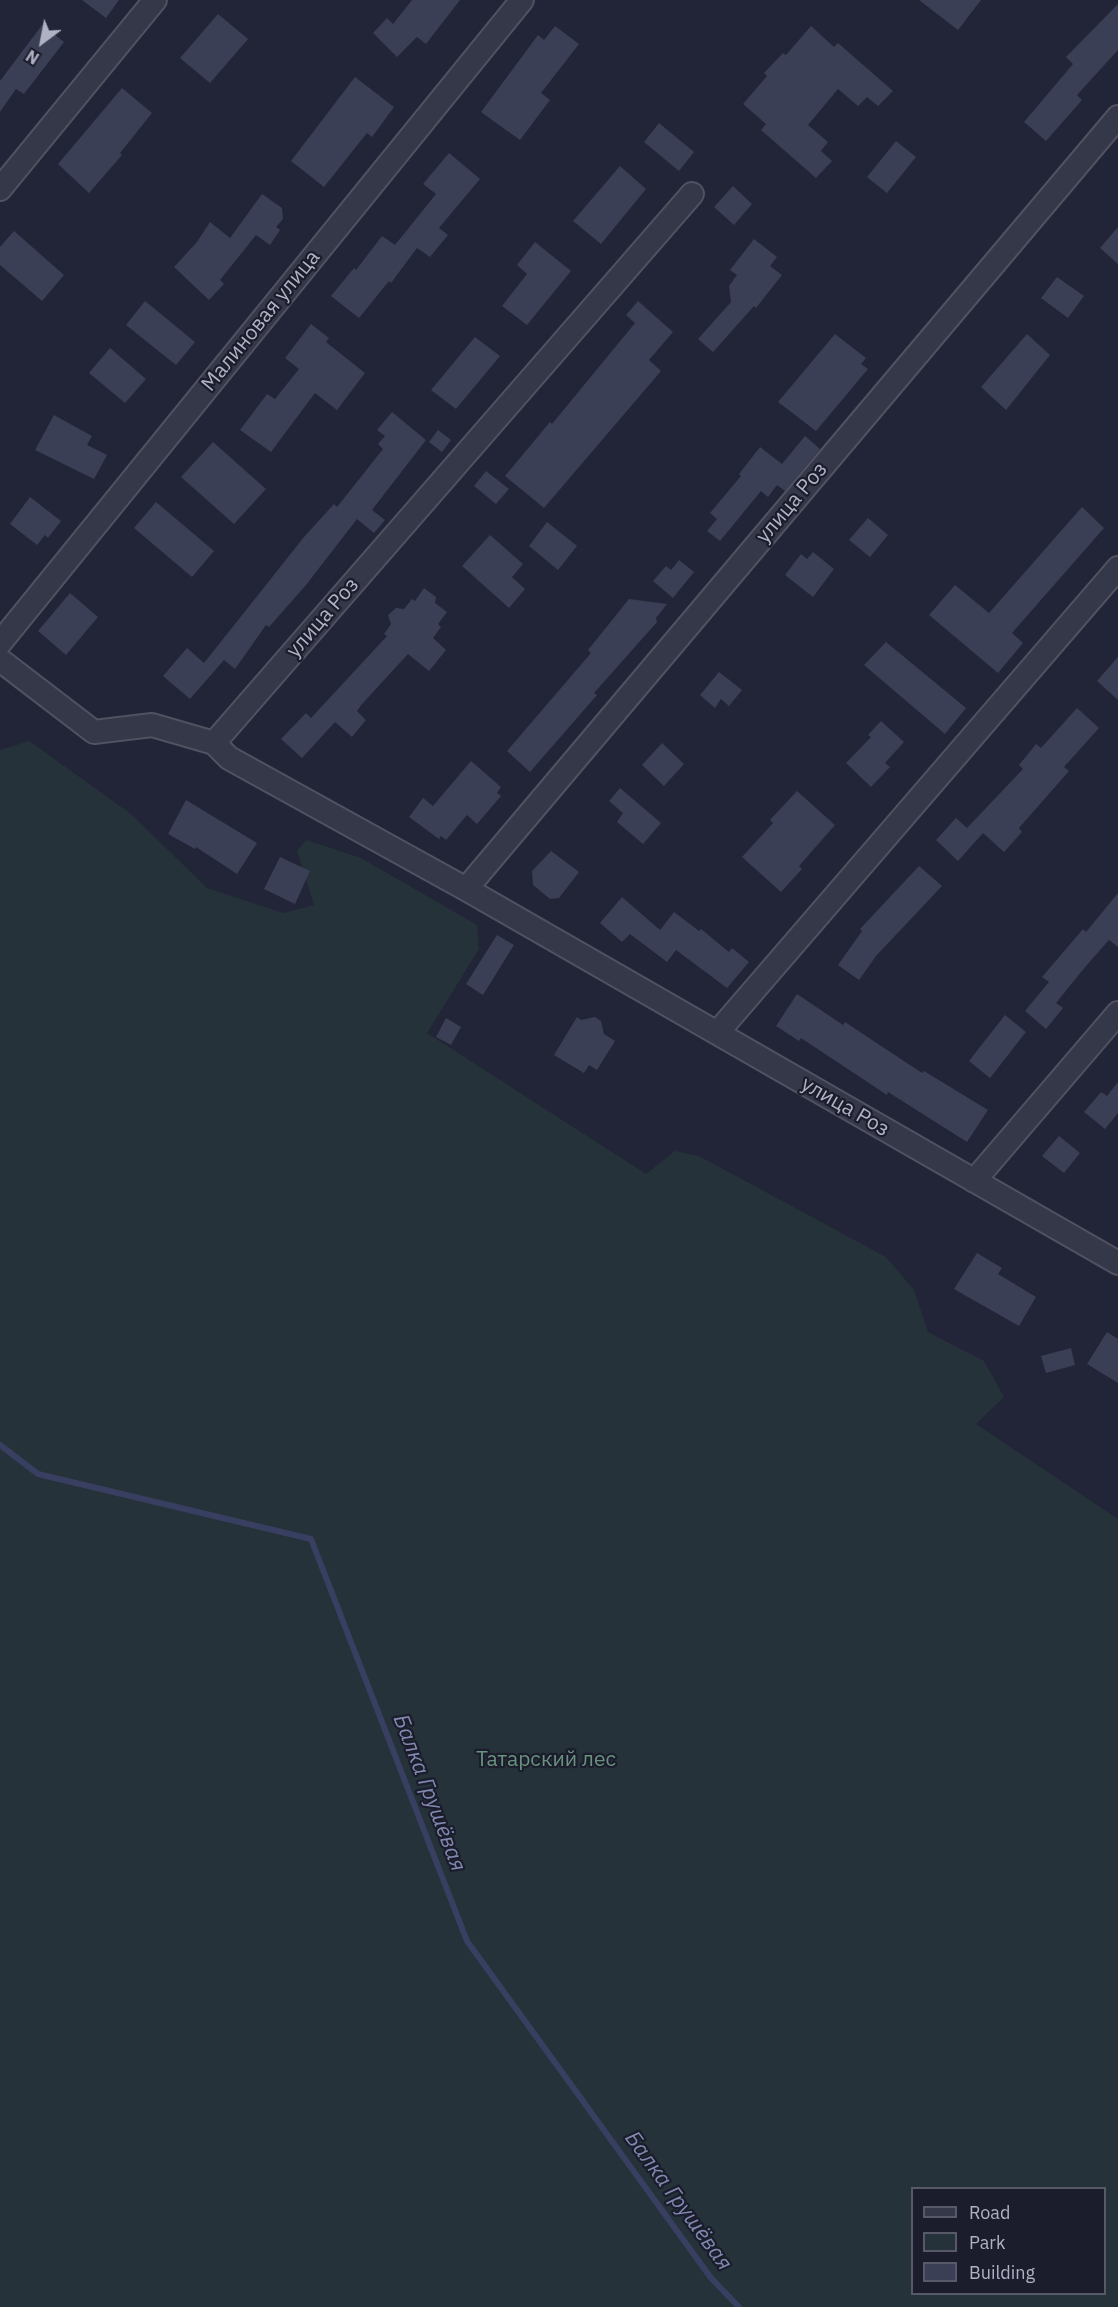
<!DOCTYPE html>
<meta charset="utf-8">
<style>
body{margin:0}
#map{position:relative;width:1118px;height:2307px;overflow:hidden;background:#222537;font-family:"IBM Plex Sans",sans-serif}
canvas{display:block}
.legend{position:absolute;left:911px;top:2187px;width:195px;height:108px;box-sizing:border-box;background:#1b1d2c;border:2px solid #575969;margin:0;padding:8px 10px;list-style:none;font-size:18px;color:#b0b2c4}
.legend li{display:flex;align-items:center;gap:12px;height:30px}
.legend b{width:30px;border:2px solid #575969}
.north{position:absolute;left:12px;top:12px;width:60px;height:60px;-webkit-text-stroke:4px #1b1d2c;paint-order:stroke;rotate:212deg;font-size:16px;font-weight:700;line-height:24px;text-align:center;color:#b0b2c4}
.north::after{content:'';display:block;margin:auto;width:21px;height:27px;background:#b0b2c4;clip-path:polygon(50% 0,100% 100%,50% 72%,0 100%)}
</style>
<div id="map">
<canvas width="1118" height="2307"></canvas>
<ul class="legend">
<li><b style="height:8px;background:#353848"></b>Road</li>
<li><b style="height:16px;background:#253239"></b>Park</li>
<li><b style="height:16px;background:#3b3f55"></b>Building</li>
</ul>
<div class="north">N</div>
</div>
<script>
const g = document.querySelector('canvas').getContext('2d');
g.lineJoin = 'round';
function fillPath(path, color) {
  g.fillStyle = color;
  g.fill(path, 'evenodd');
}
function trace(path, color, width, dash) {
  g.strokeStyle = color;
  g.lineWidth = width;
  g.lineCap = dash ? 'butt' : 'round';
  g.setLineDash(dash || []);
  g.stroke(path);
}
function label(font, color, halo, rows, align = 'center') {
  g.font = font + ' "IBM Plex Sans",sans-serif';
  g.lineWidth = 4.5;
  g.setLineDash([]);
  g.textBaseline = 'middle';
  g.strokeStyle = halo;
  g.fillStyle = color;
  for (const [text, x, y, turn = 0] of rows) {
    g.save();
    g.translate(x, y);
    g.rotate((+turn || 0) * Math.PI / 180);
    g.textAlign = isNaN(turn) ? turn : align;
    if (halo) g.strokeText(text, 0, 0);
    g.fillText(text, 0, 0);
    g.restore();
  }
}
const green = new Path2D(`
 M29 741 131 814 207 888 283 913 314 905 297 851 306 840 361 858 477 925 479 949 427 1033 646 1174 675 1151 699 1156 886 1257 914 1290 928 1332 984 1361 1004 1397 976 1424 1118 1519V2307H0V750ZM912 2188H1104V2294H912Z`);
const stream = new Path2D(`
 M0 1445 38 1474 311 1539 467 1941 711 2278 739 2307`);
const building = new Path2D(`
 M82 0H119L106 18Z
 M412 0H460L426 44 417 37 397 57 373 33 387 18 393 24Z
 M919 0H981L958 30Z
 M1118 4V50L1077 95 1082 100 1046 141 1024 122 1073 64 1066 57Z
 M218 14 248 39 210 83 180 58Z
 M42 25 64 42 24 94 16 89 0 112V81Z
 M555 26 579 44 541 93 550 100 520 140 481 112 538 35 544 40Z
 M811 26 834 47 838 43 893 91 878 106 867 97 858 106 838 89 808 125 828 142 821 151 832 161 816 178 761 130 766 124 743 104 767 76 764 73 783 53 786 55Z
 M355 77 394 107 372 137 367 133 324 187 291 161Z
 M122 88 152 113 120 153 122 155 89 193 58 164Z
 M659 123 694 152 679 171 644 142Z
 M896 141 916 157 887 193 867 177Z
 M449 153 480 179 439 228 448 235 430 257 417 248 391 283 389 281 359 318 331 296 354 268 356 270 382 236 395 245 436 194 423 184Z
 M620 166 646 189 601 244 573 221Z
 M733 186 752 204 734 225 714 207Z
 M262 194 282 208 283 219 276 227 280 230 270 245 256 235 220 280 224 284 209 300 174 267 197 242 210 222 230 238Z
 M1118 227V264L1100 248Z
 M14 231 64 275 42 301 0 265V247Z
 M754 239 777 257 770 266 782 275 756 308 754 306 713 352 698 339 731 302 729 286 737 275 730 270Z
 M535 242 571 271 527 325 502 306 527 274 517 265Z
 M1057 277 1084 296 1068 318 1041 298Z
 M145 301 195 342 176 365 126 325Z
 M638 301 673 332 649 360 661 371 544 508 505 476 550 422 552 424 635 323 626 315Z
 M311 324 329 338 326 342 365 373 337 410 315 393 271 452 240 430 267 394 275 399 299 369 285 358Z
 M835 334 866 358 861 364 868 369 816 431 778 402Z
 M1027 334 1050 355 1006 410 981 387Z
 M475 337 500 356 456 409 431 390Z
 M110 348 146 379 125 403 89 373Z
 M392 412 426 440 372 510 385 520 374 533 357 519 306 585 269 627 266 625 235 669 224 660 190 699 163 676 187 648 204 663 304 537 334 504 337 507 383 449 378 444 385 436 377 430Z
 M54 415 92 436 87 445 107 455 94 479 35 450Z
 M438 430 451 440 442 452 429 442Z
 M805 436 820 449 785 491 777 485 768 497 761 491 720 541 707 531 717 519 710 513 741 476 739 474 760 447 782 464Z
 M213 442 266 489 234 524 181 477Z
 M486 471 509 489 496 504 474 486Z
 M30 497 61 521 48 538 45 535 37 545 10 524Z
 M156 502 214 551 192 577 134 528Z
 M1082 507 1104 528 1012 633 1023 643 998 673 929 615 955 585 989 613Z
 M868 518 888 535 870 557 849 540Z
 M547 522 577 546 558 570 529 546Z
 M490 535 523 564 512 577 525 589 509 608 462 566Z
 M813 552 834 569 813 597 785 575 801 554 807 559Z
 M679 560 694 572 673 598 653 581 666 566 671 570Z
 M424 588 436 597 435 603 447 612 438 624 441 627 433 638 446 650 429 671 408 654 362 704 357 711 366 720 352 737 335 722 302 758 281 739 306 713 311 718 387 636 384 634 391 624 388 615 396 608 404 609 412 599 415 601Z
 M70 593 98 617 66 655 38 631Z
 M629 599 667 604 656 618 657 622 594 693 597 695 530 772 507 751 591 653 588 650Z
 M886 642 966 708 945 734 864 665Z
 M1118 657V700L1097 681Z
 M719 672 742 690 729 706 721 699 715 708 700 695Z
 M1077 708 1099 728 1064 767 1069 771 1019 828 1022 832 1004 852 983 833 958 861 936 840 956 818 967 828 1023 769 1019 765 1036 744 1041 748Z
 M881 721 904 742 885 763 890 767 871 787 846 763 871 737 868 735Z
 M662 743 684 764 664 786 642 765Z
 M471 761 501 787 497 793 501 796 477 824 467 815 446 840 441 836 439 839 409 817 423 798 433 806Z
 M620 788 661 823 643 844 617 822 623 813 609 801Z
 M797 791 835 825 799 866 802 869 781 892 742 857 773 823 770 820Z
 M186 800 257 843 237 874 196 847 195 849 168 834Z
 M551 851 579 872 559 898 550 899 533 885 532 871Z
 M280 857 310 871 295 904 264 889Z
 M919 866 942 886 876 956 859 980 838 965 862 931 860 929Z
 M1118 893V947L1109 940 1086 966 1056 1003 1063 1008 1046 1029 1025 1011 1049 982 1042 977 1083 929 1086 932Z
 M622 897 660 930 674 912 699 931 701 929 729 952 732 948 749 962 727 988 676 950 667 962 630 934 622 942 600 923Z
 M497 935 514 945 483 995 466 984Z
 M797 994 843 1025 845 1022 922 1073 924 1071 988 1110 967 1142 888 1092 887 1095 801 1038 799 1041 776 1026Z
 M1005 1015 1026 1032 990 1078 969 1061Z
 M577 1017 581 1020 595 1017 601 1021 604 1034 615 1041 597 1070 589 1065 584 1073 554 1055Z
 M446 1018 461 1027 451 1045 436 1037Z
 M1118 1082V1113L1105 1129 1084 1112 1101 1092 1107 1096Z
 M1059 1136 1080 1153 1064 1173 1042 1156Z
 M977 1253 1002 1268 998 1274 1036 1297 1019 1326 954 1289Z
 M1107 1332 1118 1339V1383L1087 1364Z
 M1071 1348 1075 1365 1046 1373 1041 1356Z`);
const minor = new Path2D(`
 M0 189 155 0
 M0 643 522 0
 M0 660 94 732 152 725 214 743 229 758 466 889 1118 1263
 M214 743 692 194
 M466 889 1118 117
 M717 1033 1118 568
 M974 1181 1118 1013`);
const streetNames = [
 ["Малиновая улица",261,321,-51],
 ["улица Роз",792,503,-50],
 ["улица Роз",323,618,-49],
 ["улица Роз",845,1107,30]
];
const parkNames = [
 ["Татарский лес",546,1760]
];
const waterNames = [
 ["Балка Грушёвая",429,1793,69],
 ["Балка Грушёвая",678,2201,54]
];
fillPath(green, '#253239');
trace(stream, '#383f60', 6);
fillPath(building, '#3b3f55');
trace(minor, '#505262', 26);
trace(minor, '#353848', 22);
label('21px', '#b0b2c4', '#1b1d2c', streetNames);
label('21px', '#69937e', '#1b1d2c', parkNames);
label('italic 22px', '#8189af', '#1b1d2c', waterNames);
</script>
